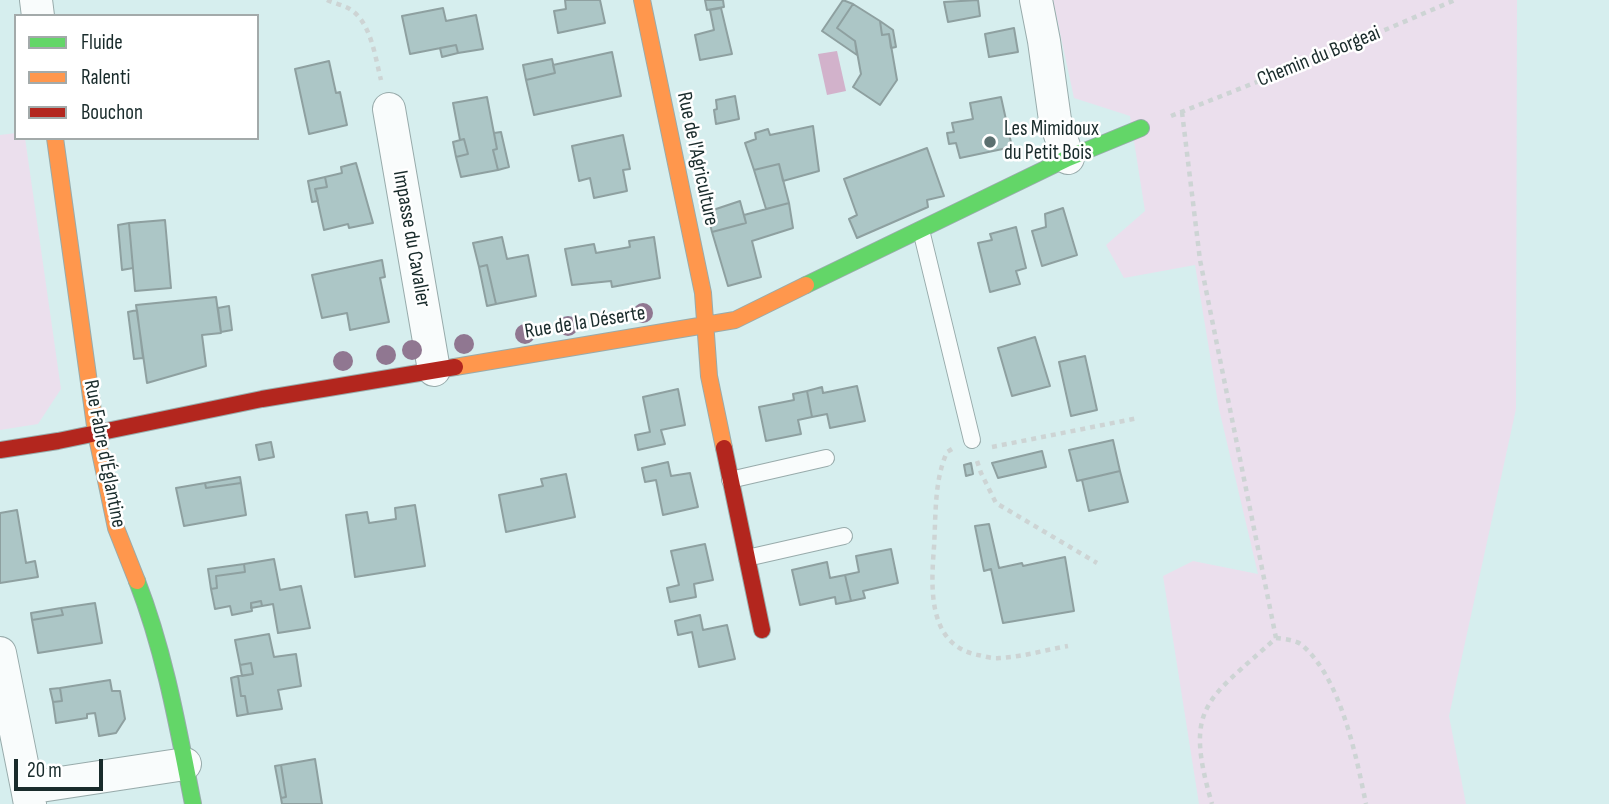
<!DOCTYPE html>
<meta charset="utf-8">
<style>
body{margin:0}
#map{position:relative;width:1609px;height:804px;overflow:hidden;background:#d6eeee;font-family:"Sofia Sans Condensed",sans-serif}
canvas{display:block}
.legend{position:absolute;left:14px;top:14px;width:245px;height:126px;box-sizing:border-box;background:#fff;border:2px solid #a3aaaa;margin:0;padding:9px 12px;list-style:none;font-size:21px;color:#192b2b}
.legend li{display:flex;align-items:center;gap:14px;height:35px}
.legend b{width:35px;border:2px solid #a3aaaa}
.scale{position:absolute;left:14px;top:759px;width:89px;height:32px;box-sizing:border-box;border:4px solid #192b2b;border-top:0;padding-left:9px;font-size:21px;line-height:24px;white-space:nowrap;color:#192b2b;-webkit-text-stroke:5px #fff;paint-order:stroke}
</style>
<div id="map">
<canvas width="1609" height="804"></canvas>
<ul class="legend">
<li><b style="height:9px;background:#63d668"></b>Fluide</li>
<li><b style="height:9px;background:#ff974d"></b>Ralenti</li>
<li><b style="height:9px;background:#b3261e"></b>Bouchon</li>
</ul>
<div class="scale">20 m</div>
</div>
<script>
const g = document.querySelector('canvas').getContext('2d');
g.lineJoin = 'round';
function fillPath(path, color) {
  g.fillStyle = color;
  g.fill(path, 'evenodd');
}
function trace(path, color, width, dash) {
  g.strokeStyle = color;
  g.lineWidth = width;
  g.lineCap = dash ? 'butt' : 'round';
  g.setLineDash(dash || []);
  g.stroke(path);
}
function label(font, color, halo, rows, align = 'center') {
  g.font = font + ' "Sofia Sans Condensed",sans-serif';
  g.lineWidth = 5;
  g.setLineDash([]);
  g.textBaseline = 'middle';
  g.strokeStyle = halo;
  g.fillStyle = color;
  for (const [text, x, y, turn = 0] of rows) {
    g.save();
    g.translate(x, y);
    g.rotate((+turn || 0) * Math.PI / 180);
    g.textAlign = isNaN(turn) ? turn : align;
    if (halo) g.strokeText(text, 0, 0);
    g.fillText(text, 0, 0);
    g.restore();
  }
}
const green = new Path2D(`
 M1053 0H1517L1516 409 1449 716 1466 804H1199L1163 576 1193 561 1258 574 1219 409 1195 265 1124 278 1106 245 1145 211 1130 116 1074 98Z
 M16 133V138H25L61 389 38 424 0 430V135Z`);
const water = new Path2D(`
 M837 51 846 91 827 95 818 54Z`);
const building = new Path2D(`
 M565 0H600L605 23 558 33 554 11 566 9Z
 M705 0H723L724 7 707 10Z
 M843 0 853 4 837 28 855 41 857 55 822 31Z
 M978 0 980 16 948 22 944 2Z
 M853 4 880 21 882 35 889 34 897 80 880 105 853 87 861 74 855 41 837 28Z
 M443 8 446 21 476 15 483 49 458 53 456 45 410 54 402 16Z
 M721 8 732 54 700 60 695 35 714 30 710 10Z
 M880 21 893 30 896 47 891 48 889 34 882 35Z
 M1014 28 1018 52 989 57 985 34Z
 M456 45 458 53 442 57 440 48Z
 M612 52 621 96 534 115 526 80 555 73 553 65Z
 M552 59 555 73 526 80 523 65Z
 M329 61 336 93 340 92 347 125 309 134 295 69Z
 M735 96 739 119 716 124 714 110 717 109 716 100Z
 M487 97 497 149 493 150 498 170 461 177 456 157 468 154 464 139 460 140 453 103Z
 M1001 97 1012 147 960 158 956 143 949 144 947 133 954 132 952 123 973 119 970 103Z
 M813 126 819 171 783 181 779 164 754 170 745 143 756 139 755 133 768 129 770 135Z
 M501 132 509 167 498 170 493 150 497 149 494 133Z
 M623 135 630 169 623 170 627 191 594 198 590 178 579 181 572 146Z
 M464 139 468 154 456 157 453 142Z
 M927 148 944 196 927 200 928 207 857 238 849 219 857 215 844 179Z
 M356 163 373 223 349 228 348 224 324 230 315 189 327 187 325 177 342 173 341 167Z
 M779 164 789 203 766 209 754 170Z
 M325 177 327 187 315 189 318 201 312 202 308 181Z
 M740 201 746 223 712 232 707 212Z
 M789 203 793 228 752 241 761 277 728 286 712 232 746 223 744 215Z
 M1063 208 1077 255 1042 266 1032 231 1046 227 1045 214Z
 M165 220 171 288 135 291 129 223Z
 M129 223 133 268 122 270 118 225Z
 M1016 227 1026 268 1016 271 1020 284 990 292 978 243 992 240 990 234Z
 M502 237 507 259 528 255 536 296 496 304 487 265 479 267 473 243Z
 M654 237 660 278 612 287 611 281 572 285 565 249 594 244 596 253 630 247 629 241Z
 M382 260 385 277 380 278 389 322 350 330 347 313 322 318 312 275Z
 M487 265 496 304 487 306 479 267Z
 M216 297 221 333 202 335 206 366 147 383 136 305Z
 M229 306 232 330 221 332 218 308Z
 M137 310 143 358 134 359 128 312Z
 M1035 337 1050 386 1012 396 998 348Z
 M1085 356 1097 410 1071 416 1059 362Z
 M857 386 865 421 830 428 827 414 812 417 807 391 822 387 823 393Z
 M678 389 685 425 661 430 665 444 638 450 635 435 650 432 643 397Z
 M807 391 812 417 798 420 801 434 766 441 759 407 794 400 793 394Z
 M1113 440 1120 471 1077 481 1069 450Z
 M271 442 274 457 259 460 256 445Z
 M1042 451 1046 467 998 478 992 463Z
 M668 462 671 476 690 473 698 507 663 515 656 480 645 482 642 468Z
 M971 463 973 474 966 476 964 465Z
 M1120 471 1128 502 1089 511 1082 480Z
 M566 474 575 517 506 532 499 495 543 486 541 479Z
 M240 477 241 483 206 488 205 483Z
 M205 483 206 488 241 483 246 515 184 526 176 488Z
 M415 505 425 566 355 577 346 515 367 512 369 523 396 519 395 508Z
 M17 510 26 563 35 561 38 577 0 583V513Z
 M989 524 999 568 1022 563 1023 566 1065 557 1074 611 1003 623 991 569 984 571 975 526Z
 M705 544 713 580 694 584 696 597 670 602 667 588 679 585 671 551Z
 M891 549 898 583 863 591 865 598 851 601 845 575 859 572 856 556Z
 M274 559 280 590 301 586 310 628 278 633 273 604 262 606 261 601 251 603 252 611 232 615 230 606 215 609 211 589 217 588 216 576 245 572 244 564Z
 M827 562 830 578 845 575 851 601 836 604 835 597 800 605 792 570Z
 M244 564 245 572 216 576 217 588 211 589 208 569Z
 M261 601 262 606 251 608V603Z
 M95 603 102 643 38 653 32 620 63 615 61 608Z
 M61 608 63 615 32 620 31 613Z
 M700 615 703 630 727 625 735 659 699 667 692 632 678 635 675 621Z
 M269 634 274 657 296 654 301 686 278 690 282 709 248 714 245 696H241L238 676 253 674 251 663 240 665 235 640Z
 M251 663 253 674 242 676 240 665Z
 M238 676 241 696H245L248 714 237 716 231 678Z
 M110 680 112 691H120L125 719 116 733 99 736 95 713 87 714V718L56 723 53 702 62 701 60 688Z
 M60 688 62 701 53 702 50 689Z
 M315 759 322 804H282L281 798 286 797 281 765Z
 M281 765 286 797 281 798 275 766Z`);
const path = new Path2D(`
 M327 0C334 3 342 5 348 8 371 20 375 57 381 80
 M1182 112 1200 260 1276 638C1207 701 1183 705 1212 804
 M1171 116 1345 47 1455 0
 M992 447 1138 418
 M952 449 947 452C934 481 936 515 934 547 931 587 927 645 978 655 984 656 992 659 999 658 1022 657 1045 650 1068 646
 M977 461 981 473 996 503 1097 563
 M1276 638C1284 639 1296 640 1302 645 1341 679 1356 755 1366 804`);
const lane = new Path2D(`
 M921 230 972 440
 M730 480 826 458
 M747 558 844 536`);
const street = new Path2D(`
 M36 0 38 16
 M1036 0 1044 41 1055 120 1068 158
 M389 109 434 370
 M0 653 27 788
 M30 804 27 788 185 764`);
const fast = new Path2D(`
 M806 285 1068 158 1141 128
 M137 581C165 653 178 728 193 804`);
const slow = new Path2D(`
 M642 0 703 293 709 376 724 448
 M55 138 96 433 116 528 137 581
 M455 367 735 320 806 285`);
const jam = new Path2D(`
 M724 448 762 630
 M0 450 58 441 262 399 455 367`);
const trees = [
 [643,313],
 [568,326],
 [525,334],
 [464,344],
 [412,350],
 [386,355],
 [343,361]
];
const markers = [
 [990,142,7,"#5b6f6f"]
];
const streetNames = [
 ["Chemin du Borgeai",1319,57,-22],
 ["Rue de l'Agriculture",697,159,78],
 ["Impasse du Cavalier",411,239,80],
 ["Rue de la Déserte",585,323,-9],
 ["Rue Fabre d'Églantine",104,454,79]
];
const poiNames = [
 ["Les Mimidoux",1004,130],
 ["du Petit Bois",1004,154]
];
fillPath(green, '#ebdfed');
fillPath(water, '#d2b2cb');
fillPath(building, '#acc6c6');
trace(building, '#8ea0a0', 2);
trace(lane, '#98abab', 18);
trace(street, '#98abab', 34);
trace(fast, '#98abab', 18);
trace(slow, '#98abab', 18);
trace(jam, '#98abab', 18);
trace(path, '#cdd4d4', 4.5, [5, 5]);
trace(lane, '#f9fcfc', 16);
trace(street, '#f9fcfc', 32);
trace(fast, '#63d668', 16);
trace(slow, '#ff974d', 16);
trace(jam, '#b3261e', 16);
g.fillStyle = '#907791';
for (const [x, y] of trees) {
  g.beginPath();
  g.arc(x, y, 10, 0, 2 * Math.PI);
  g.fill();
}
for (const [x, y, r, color] of markers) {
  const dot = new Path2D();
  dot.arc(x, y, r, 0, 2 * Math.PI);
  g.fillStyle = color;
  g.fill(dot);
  trace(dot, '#fff', 2.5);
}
label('21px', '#192b2b', '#fff', streetNames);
label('21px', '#192b2b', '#fff', poiNames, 'left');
</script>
